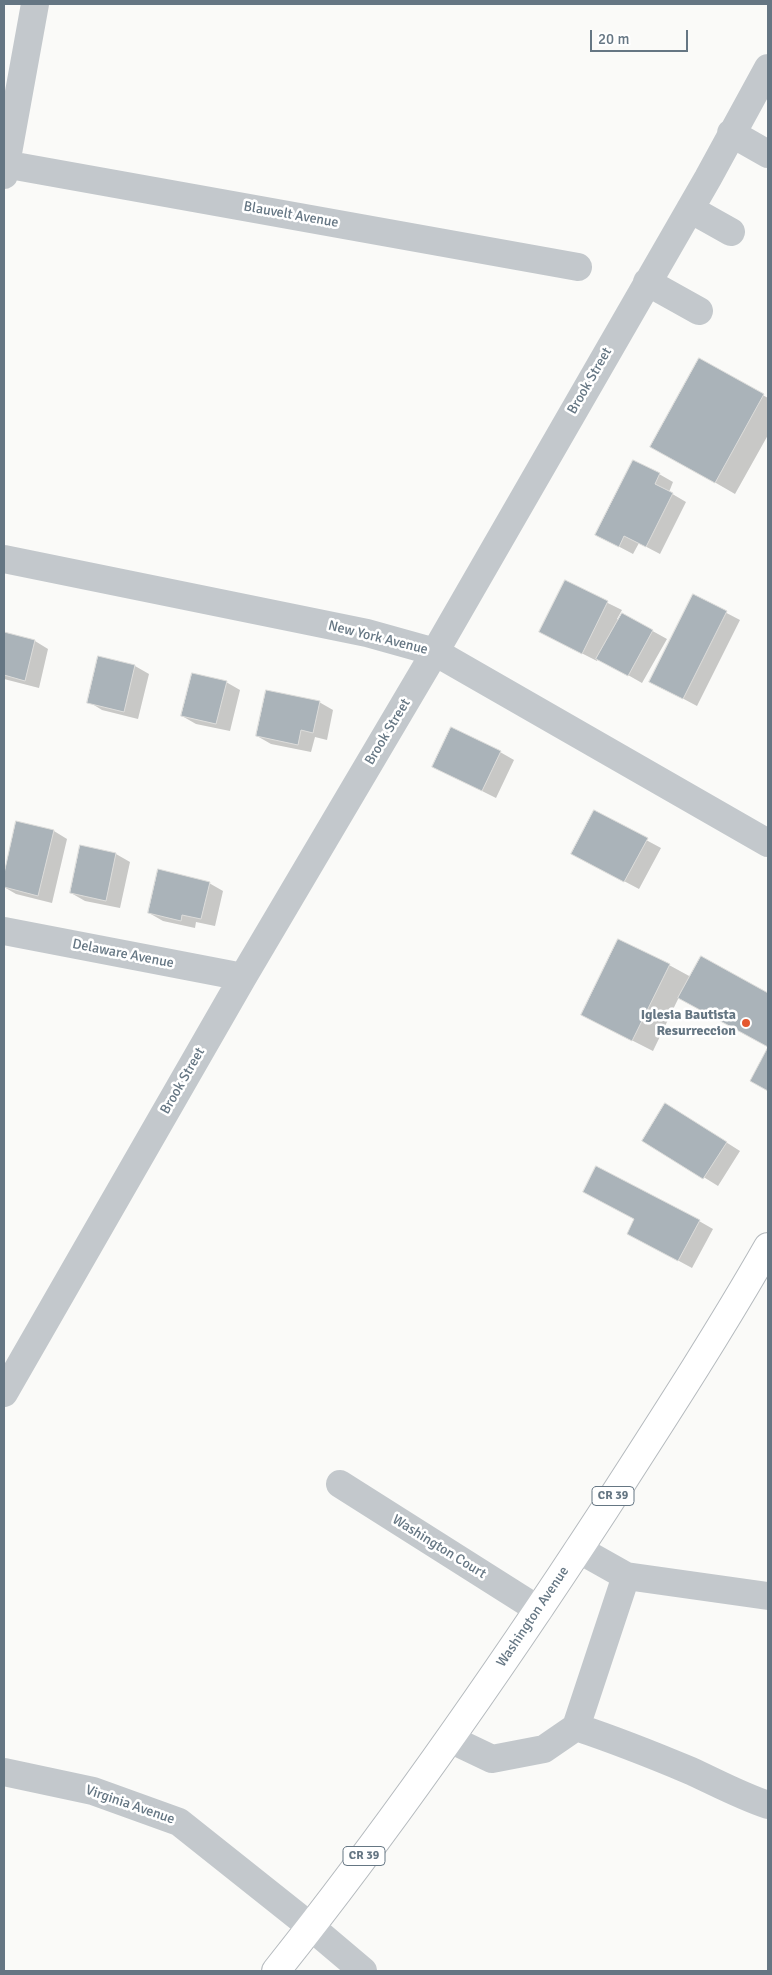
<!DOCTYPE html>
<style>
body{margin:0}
#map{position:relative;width:772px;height:1975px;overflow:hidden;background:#fafaf8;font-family:Signika,sans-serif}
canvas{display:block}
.frame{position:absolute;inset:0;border:5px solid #657683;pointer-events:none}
.scale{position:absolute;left:590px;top:30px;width:98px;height:22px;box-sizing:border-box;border:2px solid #657683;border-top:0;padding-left:6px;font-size:15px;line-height:18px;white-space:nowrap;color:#657683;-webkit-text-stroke:4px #fff;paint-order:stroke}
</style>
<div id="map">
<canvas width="772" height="1975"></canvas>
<div class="frame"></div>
<div class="scale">20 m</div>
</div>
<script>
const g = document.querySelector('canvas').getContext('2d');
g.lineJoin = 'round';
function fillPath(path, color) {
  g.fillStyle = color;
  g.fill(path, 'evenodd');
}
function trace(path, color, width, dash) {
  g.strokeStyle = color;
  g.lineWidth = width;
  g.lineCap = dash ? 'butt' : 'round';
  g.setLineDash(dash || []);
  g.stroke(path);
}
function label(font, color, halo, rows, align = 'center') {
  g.font = font + ' Signika,sans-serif';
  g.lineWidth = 5;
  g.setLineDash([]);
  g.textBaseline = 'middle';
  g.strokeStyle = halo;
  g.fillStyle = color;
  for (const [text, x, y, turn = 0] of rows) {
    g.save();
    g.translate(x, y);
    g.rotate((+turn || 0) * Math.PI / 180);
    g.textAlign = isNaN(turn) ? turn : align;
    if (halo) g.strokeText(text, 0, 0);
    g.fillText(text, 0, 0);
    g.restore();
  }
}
const shadow = new Path2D(`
 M700 360 768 398V435L735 494 652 446Z
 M659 474 673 482 669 492 686 502 660 554 639 543 633 554 597 535Z
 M565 582 622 610 617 619 619 620 622 614 667 639 642 683 598 658 597 661 540 632Z
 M694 596 740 620 697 706 665 689Z
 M4 634 35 641 48 649 39 688 4 679Z
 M135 666 149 674 138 719 102 710 89 702Z
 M226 682 240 690 230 731 196 724 182 716Z
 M319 702 333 710 327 740 315 737 311 752 271 744 257 736Z
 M500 752 514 760 496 798 434 767Z
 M594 812 661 848 639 889 586 861Z
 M17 822 54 831 67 839 52 903 16 894 4 887V880Z
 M81 847 116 854 130 862 120 908 85 901 71 893Z
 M209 883 223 891 215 926 196 922 195 928 163 921 149 913Z
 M701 958 768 995V1047L679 997 653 1051 582 1015 669 965 691 977Z
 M680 1113 740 1151 718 1186 644 1140Z
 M636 1219 699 1221 713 1229 692 1268 642 1241Z`);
const building = new Path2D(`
 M699 358 764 394 715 483 650 447Z
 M633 460 660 473 655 484 673 493 646 547 624 536 619 547 595 535Z
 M565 580 608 601 582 654 539 632Z
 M693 594 727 611 683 699 649 682Z
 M622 613 653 630 628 676 596 659Z
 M4 632 35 640 25 681 4 675Z
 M98 656 135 665 124 712 87 703Z
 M192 673 227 681 216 724 181 716Z
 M266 690 320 701 313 733 301 730 298 745 256 736Z
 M451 727 501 751 482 791 432 767Z
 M594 810 648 838 624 882 571 854Z
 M16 821 54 830 38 896 4 887V874Z
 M80 845 116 853 106 901 70 893Z
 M158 869 210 882 201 919 182 915 181 921 148 913Z
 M618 939 670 964 632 1041 581 1015Z
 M701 956 768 993V1091L750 1081 768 1047 678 998Z
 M665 1103 727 1142 703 1179 642 1141Z
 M596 1166 700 1220 678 1261 627 1234 634 1219 583 1192Z`);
const minor = new Path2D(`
 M731 133 768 154
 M4 164 578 267
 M4 175 35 4
 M690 209 731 232
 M647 282 699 311
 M4 559 367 633 435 652 768 843
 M4 931 243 977
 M4 1393 243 977 435 652 708 178 768 68
 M340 1484 539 1610
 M578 1549 626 1576 768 1596
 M576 1727C615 1740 653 1755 691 1771 717 1783 741 1796 768 1805
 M450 1739 492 1759 544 1749 576 1727 626 1576
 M4 1772 93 1791 179 1822 311 1927 363 1971`);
const major = new Path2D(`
 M276 1971C394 1823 502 1667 605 1509 661 1422 717 1336 768 1247`);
const markers = [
 [746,1023,5,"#e4572e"]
];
const shields = [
 [613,1496,42],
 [364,1856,42]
];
const shieldNames = [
 ["CR 39",613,1496],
 ["CR 39",364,1856]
];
const streetNames = [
 ["Blauvelt Avenue",291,215,10],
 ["Brook Street",590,381,-60],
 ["New York Avenue",378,638,14],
 ["Brook Street",388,732,-59],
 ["Delaware Avenue",123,954,11],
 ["Brook Street",183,1081,-60],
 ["Washington Court",439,1547,32],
 ["Washington Avenue",533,1617,-56],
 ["Virginia Avenue",130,1805,19]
];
const poiNames = [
 ["Iglesia Bautista",736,1015],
 ["Resurreccion",736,1031]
];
fillPath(shadow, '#0003');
fillPath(building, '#aab3b9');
trace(building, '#dcdcda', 1);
trace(major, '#b5babe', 30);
trace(minor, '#c3c8cc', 28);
trace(major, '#fff', 28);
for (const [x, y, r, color] of markers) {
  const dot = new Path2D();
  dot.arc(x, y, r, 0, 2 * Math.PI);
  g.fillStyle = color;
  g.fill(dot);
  trace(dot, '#fff', 2);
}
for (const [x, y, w] of shields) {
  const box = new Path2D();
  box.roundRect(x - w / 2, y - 9.5, w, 19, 4);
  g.fillStyle = '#fff';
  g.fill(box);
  trace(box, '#657683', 1);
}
label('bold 12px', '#657683', null, shieldNames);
label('14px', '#657683', '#fff', streetNames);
label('bold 14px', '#657683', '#fff', poiNames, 'right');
</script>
